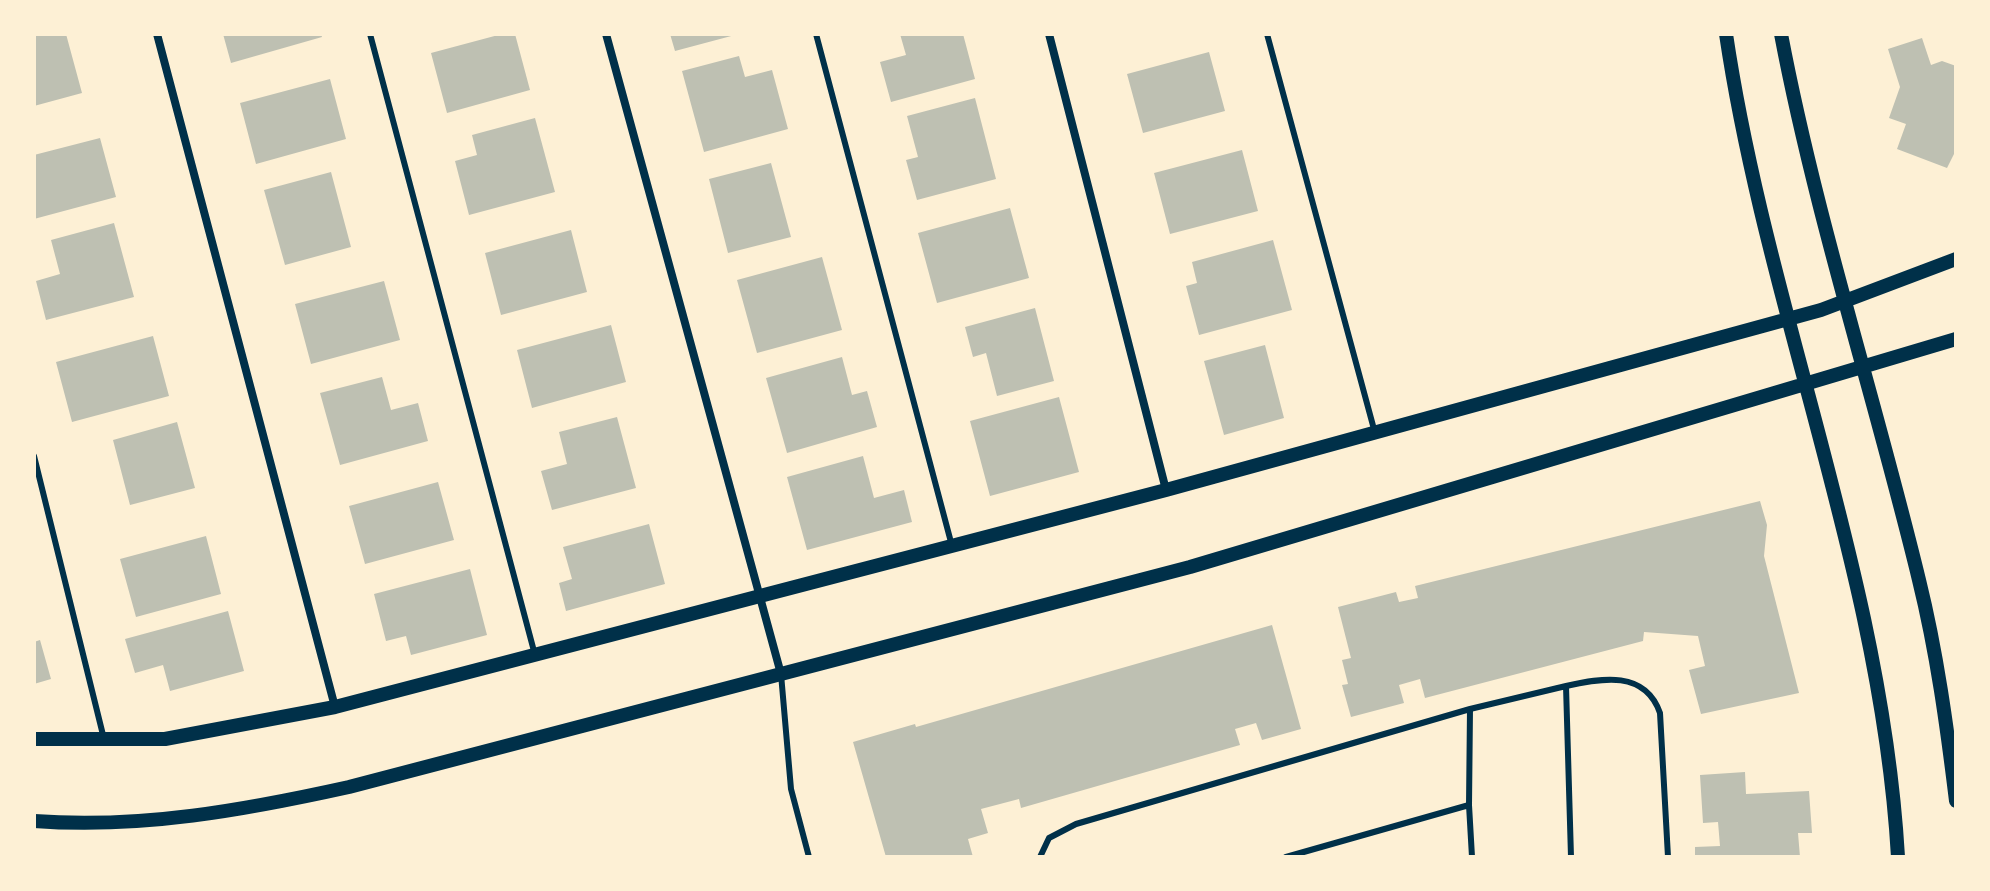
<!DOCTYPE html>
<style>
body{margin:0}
#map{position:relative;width:1990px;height:891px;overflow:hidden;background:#fdf0d5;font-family:"Work Sans",sans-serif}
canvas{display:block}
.frame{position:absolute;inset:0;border:36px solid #fdf0d5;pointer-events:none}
</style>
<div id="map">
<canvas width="1990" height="891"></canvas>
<div class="frame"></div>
</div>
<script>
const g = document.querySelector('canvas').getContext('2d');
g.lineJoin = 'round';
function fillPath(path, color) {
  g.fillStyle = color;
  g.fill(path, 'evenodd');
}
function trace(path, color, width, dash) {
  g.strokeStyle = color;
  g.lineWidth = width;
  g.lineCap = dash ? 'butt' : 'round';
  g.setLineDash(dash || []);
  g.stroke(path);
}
const building = new Path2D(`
 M34 34H66L82 93 34 106Z
 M223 34H321L322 37 231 63Z
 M502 34H515L530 90 447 113 431 53Z
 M670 34H735V35L675 51Z
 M900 34H963L975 79 891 102 880 62 906 55Z
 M1922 38 1931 65 1942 61 1956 66V150L1947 168 1897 149 1906 124 1889 118 1900 87 1888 49Z
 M1209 52 1225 111 1143 133 1127 74Z
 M739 56 745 77 772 70 788 129 704 152 682 71Z
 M330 79 346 139 256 164 240 103Z
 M975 98 996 179 917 200 906 160 918 157 907 116Z
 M535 118 555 192 469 215 455 161 477 155 472 135Z
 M100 138 116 197 34 219V155Z
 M1242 150 1258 211 1170 234 1154 173Z
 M771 163 791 237 728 253 709 179Z
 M331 172 351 247 285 265 264 190Z
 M1010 208 1029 278 937 303 918 233Z
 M114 223 134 297 46 320 36 281 60 274 51 240Z
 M571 230 587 292 501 315 485 253Z
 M1273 240 1292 310 1199 335 1186 286 1197 283 1192 262Z
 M822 257 842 330 757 353 737 280Z
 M384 281 400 340 311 364 295 304Z
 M1035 308 1054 381 997 396 986 353 973 357 965 327Z
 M611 325 626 382 532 408 517 350Z
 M153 336 169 396 72 422 56 362Z
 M1265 345 1284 418 1224 435 1204 361Z
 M842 357 852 395 867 391 877 427 787 453 766 378Z
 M382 377 391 410 418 403 428 441 340 465 320 393Z
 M1059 397 1079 472 990 496 970 421Z
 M617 417 636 488 552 510 541 471 567 464 559 432Z
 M177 422 195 488 130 505 113 440Z
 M863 456 874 498 904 490 912 522 807 550 787 477Z
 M438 482 454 540 365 564 349 506Z
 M1760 501 1767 525 1764 556 1799 693 1701 714 1689 670 1705 666 1698 636 1644 632 1643 641 1425 698 1420 679 1399 685 1404 703 1351 717 1342 685 1348 684 1342 660 1351 658 1338 607 1396 592 1399 602 1418 598 1415 586Z
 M649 524 665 584 566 611 559 583 572 579 563 547Z
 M206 536 221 594 136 617 120 559Z
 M470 569 487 635 411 655 406 636 386 641 374 594Z
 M228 611 244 671 170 691 163 665 135 673 125 639Z
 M1272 625 1301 729 1262 740 1256 723 1235 729 1240 745 1021 808 1019 799 981 809 988 833 968 839 973 857H886L853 742 915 724 916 727Z
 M40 640 51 679 34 684V642Z
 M1745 772 1746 794 1809 791 1812 833H1798L1800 857H1695V847L1720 846 1718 822 1703 823 1700 775Z`);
const service = new Path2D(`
 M370 34 535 655
 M816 34 952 546
 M1267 34 1375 433
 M34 456 104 739
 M781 674 791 789 809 857
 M1566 686C1602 678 1645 670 1660 713L1668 857
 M1469 805 1470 709
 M1040 857 1049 838 1076 824 1470 709 1566 686 1571 857
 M1286 857 1469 805 1472 857`);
const minor = new Path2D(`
 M157 34 335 707
 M606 34 781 674
 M1049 34 1166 490`);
const tertiary = new Path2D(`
 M1726 34C1767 311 1882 575 1898 857
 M1781 34C1816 218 1875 398 1919 580 1937 653 1947 727 1956 801
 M34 739H165L335 707 1166 490 1737 333 1821 310 1956 259
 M34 821C141 829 245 810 349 787L1190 567 1956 339`);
fillPath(building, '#bec0b2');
trace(service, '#003049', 6);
trace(minor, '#003049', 8);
trace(tertiary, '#003049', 14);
</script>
